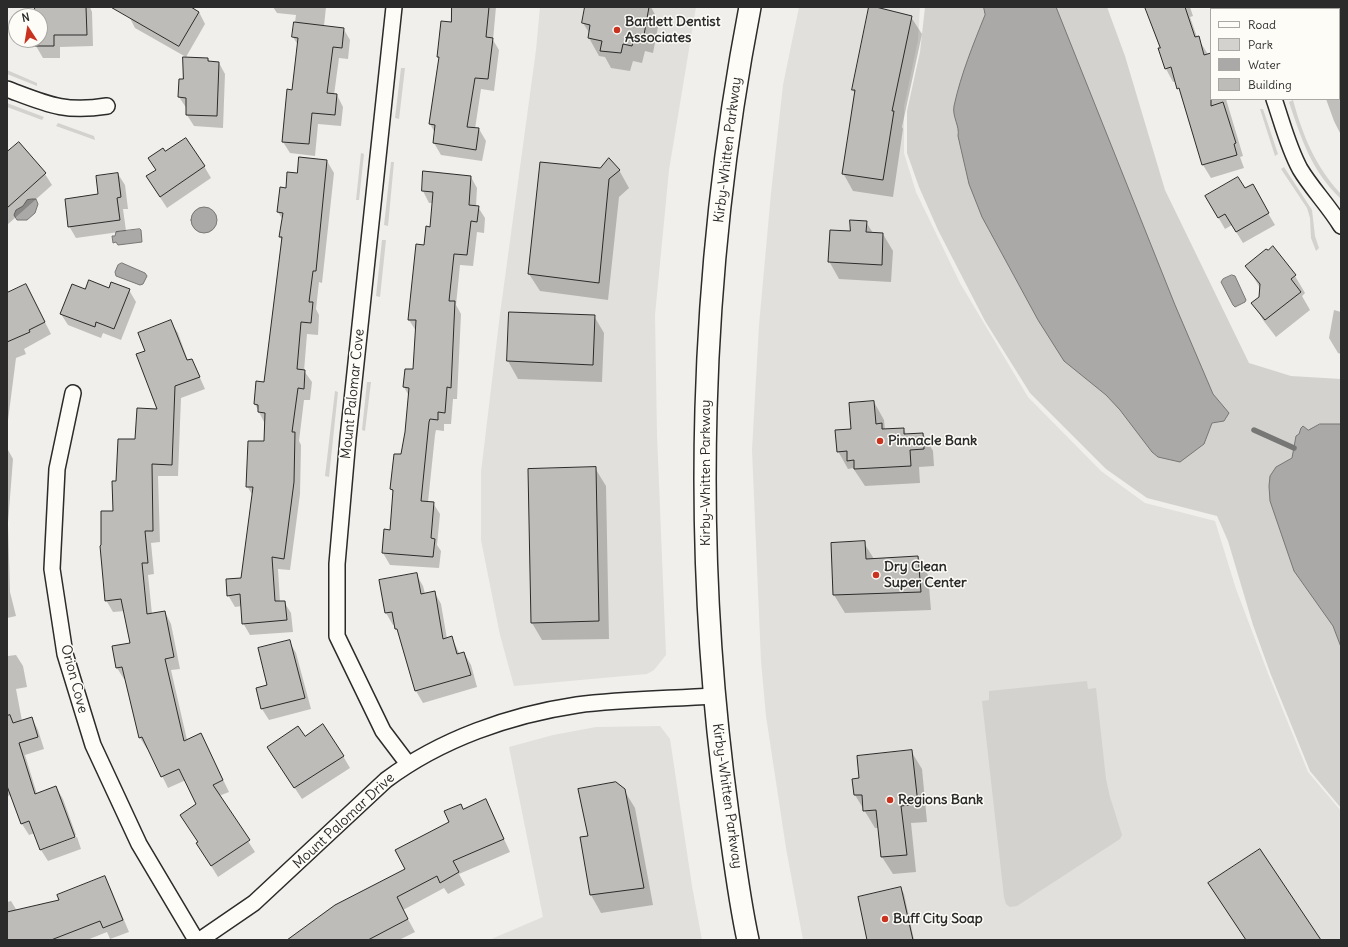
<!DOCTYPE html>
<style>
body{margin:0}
#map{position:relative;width:1348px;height:947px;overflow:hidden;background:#f0efeb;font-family:Delius,sans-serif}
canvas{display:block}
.frame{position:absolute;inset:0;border:8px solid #2b2b2b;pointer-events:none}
.legend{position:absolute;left:1210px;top:8px;width:130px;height:92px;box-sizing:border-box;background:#fdfcf7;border:1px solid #a9a8a5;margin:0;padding:5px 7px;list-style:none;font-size:12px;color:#2b2b2b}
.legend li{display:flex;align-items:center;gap:8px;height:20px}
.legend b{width:20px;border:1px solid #a9a8a5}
.north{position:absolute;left:8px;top:8px;width:40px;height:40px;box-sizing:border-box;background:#fdfcf7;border:1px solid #a9a8a5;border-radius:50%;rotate:348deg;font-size:11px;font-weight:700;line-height:16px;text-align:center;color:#2b2b2b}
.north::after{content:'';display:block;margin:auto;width:14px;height:18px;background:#c8321e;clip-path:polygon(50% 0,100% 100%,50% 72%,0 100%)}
</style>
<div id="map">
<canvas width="1348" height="947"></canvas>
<div class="frame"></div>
<ul class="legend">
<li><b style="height:5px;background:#fdfcf7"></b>Road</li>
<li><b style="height:11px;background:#d3d2cf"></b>Park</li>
<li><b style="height:11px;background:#aaa9a7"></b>Water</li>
<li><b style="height:11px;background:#bdbcb8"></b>Building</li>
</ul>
<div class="north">N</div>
</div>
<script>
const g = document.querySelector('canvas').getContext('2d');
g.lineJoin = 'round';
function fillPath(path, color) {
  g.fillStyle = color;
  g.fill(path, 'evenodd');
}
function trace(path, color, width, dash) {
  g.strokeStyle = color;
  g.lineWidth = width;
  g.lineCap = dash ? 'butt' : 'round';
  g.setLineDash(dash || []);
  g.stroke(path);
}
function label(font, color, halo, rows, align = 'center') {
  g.font = font + ' Delius,sans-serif';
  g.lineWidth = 3;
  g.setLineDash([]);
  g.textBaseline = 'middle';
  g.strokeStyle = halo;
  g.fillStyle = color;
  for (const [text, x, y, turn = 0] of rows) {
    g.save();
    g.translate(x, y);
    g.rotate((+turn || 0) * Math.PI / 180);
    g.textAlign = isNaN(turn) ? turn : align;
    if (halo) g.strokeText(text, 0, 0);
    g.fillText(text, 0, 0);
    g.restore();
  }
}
const built = new Path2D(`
 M540 7H696L669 170 655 315 657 435 666 655 654 670 647 674 514 686 500 635 481 540V472L500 314 536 50Z
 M799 7H920L918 40 904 107V153L916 192 960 283 1028 397 1101 471 1145 503 1215 521 1236 589 1269 676 1308 772 1341 811V940H803L786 848 766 716 761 661 752 450 759 325 771 193 783 85Z
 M660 726 670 739 692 886 702 940H489L543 917 509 747 553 735 596 727Z`);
const green = new Path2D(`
 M925 7H1107L1125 56 1165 190 1249 363 1291 376 1341 379V808L1310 771 1271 675 1253 625 1228 541 1217 516 1147 498 1106 469 1030 393 985 321 938 230 919 187 907 153V111L920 52Z
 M401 68H405L399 119 395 118Z
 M7 70 37 83V86L7 74Z
 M1293 100C1303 136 1315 166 1341 194V199C1312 172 1301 138 1289 102Z
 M7 103 44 117 42 120 7 107Z
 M1260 109H1263L1278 154 1275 156Z
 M58 123 94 136 95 140 56 126Z
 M361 153 364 154 359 200H356Z
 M391 162H394L388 226 384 225Z
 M1284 167 1312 210 1315 236 1319 248 1316 251 1311 238 1310 218 1307 208 1281 169Z
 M382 240H386L380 297 376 296Z
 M367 382H371L365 431 362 430Z
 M335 391 338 392 329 477 325 476Z
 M1087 681 1088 689 1096 688 1106 779 1110 797 1122 835 1120 839 1017 906 1010 907 1006 904 1004 897 982 701 989 700V691Z`);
const water = new Path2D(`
 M984 7H1056L1175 305 1213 394 1229 413 1224 421 1212 423 1204 444 1180 462 1158 457 1152 452 1120 410 1106 395 1064 361 1038 320 982 217 969 184 958 136C960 126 952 117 954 106 961 74 973 45 985 15Z
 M32 199H36L38 204 35 213 27 220H17L14 215 16 210 23 206 27 200Z
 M191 220a13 13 0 1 1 26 0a13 13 0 1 1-26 0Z
 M140 229 141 230 142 242 118 245 116 242 113 243 112 236H115L116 232Z
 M122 263 145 273 147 276 143 284 140 285 116 276 115 272 118 265Z
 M1232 275 1235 276 1246 300 1245 302 1235 307 1233 305 1221 282 1223 279Z
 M1320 424H1341V647L1333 626 1294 571 1270 501 1269 486 1270 476 1276 467 1292 458 1296 436 1299 434 1301 428 1303 426 1308 430Z`);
const shadow = new Path2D(`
 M36 7H90L92 12 93 46 60 47V58H43L36 46V40H40V16H36Z
 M134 7H189L199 12 205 24 186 57 135 28 129 16Z
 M273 7H326L324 26 343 28 350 40 348 59 339 58 334 95H337L343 107 341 126 318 124 315 156 290 153 283 142 293 91 298 45 293 37 296 15 277 13Z
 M453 7H496L493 40 499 50 494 91 481 89 475 129H479L486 141 482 161 441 155 434 143 435 133 430 124 440 59 438 56 451 23Z
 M586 7H651L659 22 653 53 645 51 642 63 633 61 630 71 611 68 605 57 599 56 589 38 590 34 583 23Z
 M870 7 911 17 922 34 902 127 903 129 893 197 853 191 843 173 855 94 853 90Z
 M1146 7H1190L1193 16 1190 17 1197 37 1211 59V99H1226L1243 156 1240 157 1244 168 1211 178 1203 165 1182 94 1176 81 1173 82 1166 69 1160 49 1161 48Z
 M208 59 210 62 219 63 225 74 223 128 194 126 187 115V109L179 97 180 80H184Z
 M1341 67V132L1340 133 1334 121 1326 99H1339V68Z
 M18 143 45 174 52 185 7 225V153Z
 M165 153 204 166 211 178 167 208 154 188 157 171Z
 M327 161 334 173 322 283 319 282 316 309 319 315 318 335 307 334 304 371 312 382 310 400H304L299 441 301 445 300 494 290 570 278 569 280 602H284L291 613 293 632 250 635 243 623 242 606 235 607 228 595 242 579 253 496 247 486 264 442 265 424 255 404 265 383 282 241 280 237 283 220 278 212 286 189 298 174Z
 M541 164 619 170 629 188 619 197 608 300 540 291 529 274Z
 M118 174 125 185 128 209H123L126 231 76 238 69 226Z
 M471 177 477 188 476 206 478 207 485 218 484 233 477 232 473 266 460 265 456 305 461 314 457 399H453L451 424H444V431L436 430 435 435 428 502 433 503 440 514 437 545 441 551 439 568 390 565 383 553 391 531 394 494 391 489 402 455 406 432 409 396 404 387 414 370 416 331 409 320 430 228 433 203H429L423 191Z
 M1252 186 1275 225 1243 243 1232 225 1225 229 1206 196 1245 190Z
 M866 222 873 233 883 234 893 251 891 282 839 279 829 261 851 232Z
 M1247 266 1295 276 1305 293 1302 296 1310 310 1276 337 1263 320 1253 303 1260 297V288Z
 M26 285 51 334 24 349 26 354 16 358 7 428V302Z
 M110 289 129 290 136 302 121 340 103 333 101 338 68 325 61 314 86 291Z
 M1334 310 1341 312V354L1338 353 1329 338Z
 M510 313 594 316 604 333 602 382 518 379 508 361Z
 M171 322 178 333 188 361 192 360 205 389 181 398 178 476H158L160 542 151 543 154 574 148 575 152 614 165 612 171 624 180 669 171 670 187 740 201 734 229 792 219 796 255 852 218 877 197 843 199 842 197 805 186 780 168 788 149 749H147L140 738 126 679H124L117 668 113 647 131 643 125 611 113 612 106 600 117 482 136 440 159 410 146 352Z
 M874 402 884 420 885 430 903 429 907 435 923 434 933 451 934 466 919 467 920 483 865 486 853 468 848 469 838 451Z
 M7 448 13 459 8 523 10 592 16 616 7 618Z
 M595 468 606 486 609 639 542 640 532 623Z
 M864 543 874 559 918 557 928 575 931 610 845 613 834 595 832 544Z
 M416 574 423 586 425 594 435 593 441 604 447 639 452 638 460 655 464 653 471 665 477 687 423 703 416 691 396 624 393 625 386 613 381 581Z
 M289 641 296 653 311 709 269 720 262 709 268 685Z
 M7 651 8 656 16 655 23 666 27 687 16 689 22 721 32 718 38 730 44 749 25 755 37 794 56 787 63 799 76 835 41 848V850L35 833 29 835 22 824 11 795 8 796 7 794Z
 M305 738 343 756 350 768 302 799 275 758Z
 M911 751 922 769 927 822 911 823 916 872 893 874 882 857 879 828H875L855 795 860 779Z
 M624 790 635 808 653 905 601 913 591 895 581 838 589 837Z
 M486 800 510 852 459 874 465 885 448 894 444 888 403 910 415 932 399 940H288L406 869 450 822 461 805 464 810Z
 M77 837 81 849 48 861 41 850Z
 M105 877 111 889 129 932 110 939 107 932 87 940H7V902L11 901 17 911 60 901Z
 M901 888 904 894 914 940H868Z`);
const stream = new Path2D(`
 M1254 430 1294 448`);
const building = new Path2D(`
 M35 7H86L87 35H54V46H35V40H40V16H35Z
 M111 7H191L199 12 179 46Z
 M452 7H489L486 37 493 38 488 79 475 78 467 127 479 128 476 150 433 143 435 125 429 124 439 57H437L441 21 451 22Z
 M585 7H649L644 35 635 34 632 46 623 44 621 53 600 51 602 41 588 38 590 25 582 23Z
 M869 7H876L912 16 892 111H894L883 180 842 174 855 90H852Z
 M1145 7H1185L1195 37 1199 36 1204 55 1211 53V106L1223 102 1236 143 1234 144 1237 155 1202 165 1179 88 1177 89 1171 67 1165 69 1158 48H1160Z
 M294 22 344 28 342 48 333 47 327 93 337 94 335 115 312 113 309 144 282 142 287 89 292 90 298 38 292 37Z
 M183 57 208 58V61L219 62 217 116 186 115V98L178 97 179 79H183Z
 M186 138 205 166 160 197 146 176 156 170 148 158 163 148 165 151Z
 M19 142 46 173 7 208V152Z
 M299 157 327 160 316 271H313L309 302H313L311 323 301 322 297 369 305 370 304 389 298 388 292 432H295L294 482 284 559 272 557 275 601H285L287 620 242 624 240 594 227 596 226 579 241 578 253 487H246L248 441H264L265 413 258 412V405L254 404 256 381 264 382 282 237H279L283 213 277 212 280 187 286 188 287 172 297 173Z
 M609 158 620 170 609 179 599 283 528 274 540 162 600 168Z
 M423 171 471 176 469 205 479 206 477 222 471 221 467 255 454 254 449 301H455L451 388 447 387 445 413 438 412V420L430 419 429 422 421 501 434 502 431 538 435 539 433 557 382 553 384 529 390 530 393 490 390 489 394 454H401L405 432 409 388 403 387 405 369H413L416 320H408L416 244 424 245 426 226 430 227 433 192 422 191Z
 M118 173 121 197 117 198 120 220 68 227 65 199 98 194 96 176Z
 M1238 177 1245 188 1253 184 1269 213 1236 232 1225 214 1218 218 1205 196Z
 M850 220 867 221 866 232 883 233 882 265 828 262 830 230 850 231Z
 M1273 246 1296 275 1291 279 1301 292 1265 320 1251 303 1259 297 1260 284 1245 266 1266 249 1268 250Z
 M89 280 109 288 111 282 130 289 114 329 96 322 95 327 60 314 72 284 85 289Z
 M26 284 45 322 29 330 30 332 7 342V293Z
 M509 312 595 315 593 365 507 361Z
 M171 320 187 360 192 359 200 377 175 386 172 465 152 464 153 531H145L148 563H142L147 614 165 611 174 657 165 659 184 741 201 733 223 780 213 785 250 840 211 866 196 843 198 842 180 815 196 804 179 769 161 777 142 737 139 738 122 667 116 668 112 646 130 643 121 599 105 601 100 546 101 545V511H113L112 481H116L118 439H135L137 408 157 409 136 354 145 351 138 333Z
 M874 401 876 424 882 423V429L904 428V434L923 433 924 449 910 450 911 466 854 469V460L847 461V451L837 452 835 430 851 429 849 403Z
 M596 467 599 621 531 623 528 469Z
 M865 541 866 559 918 556 921 592 833 595 831 543Z
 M417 573 421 594 435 591 443 639 452 636 457 654 464 652 471 675 415 691 397 629H395L392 612 385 613 379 580Z
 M290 640 305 698 261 709 256 688 267 685 258 648Z
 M10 715 13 723 32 717 38 737 19 743 35 794 56 786 75 837 40 850 29 821 21 824 7 786V716Z
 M323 724 344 756 294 788 267 747 298 726 305 736Z
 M912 750 918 804 901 806 907 855 881 857 876 810 863 811 862 795H854L852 779 859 778 857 756Z
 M616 782 625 789 644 888 590 895 580 837 588 836 578 789Z
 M486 799 504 839 453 861 459 872 440 883 437 876 397 897 408 919 368 940H287L335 905 405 869 395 850 449 822 444 811 461 804 463 809Z
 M1260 849 1321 940H1246L1208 883Z
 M105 876 123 920 103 928 100 921 51 940H7V912L59 900 57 895Z
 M901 887 913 940H867L858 897Z`);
const street = new Path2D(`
 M394 7 348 438 337 564V636L383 731 408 764
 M1243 7 1244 9
 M1339 16H1341
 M7 89C47 104 64 113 107 106
 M1274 99C1282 122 1288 147 1300 169 1312 189 1329 206 1341 226
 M73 393 57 469 52 569 65 654 93 745 139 844 196 940
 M200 940 254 903 386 780C441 739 510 715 577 705 623 699 669 699 714 696`);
const secondary = new Path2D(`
 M748 940C739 899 734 856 728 814 691 546 699 272 750 7`);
const markers = [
 [617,30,4,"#c8321e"],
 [880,441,4,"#c8321e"],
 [876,575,4,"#c8321e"],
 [890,800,4,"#c8321e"],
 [885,919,4,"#c8321e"]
];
const poiNames = [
 ["Bartlett Dentist",625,22],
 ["Associates",625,38],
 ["Pinnacle Bank",888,441],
 ["Dry Clean",884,567],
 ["Super Center",884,583],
 ["Regions Bank",898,800],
 ["Buff City Soap",893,919]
];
const streetNames = [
 ["Kirby-Whitten Parkway",728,150,-83],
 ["Mount Palomar Cove",353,394,-84],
 ["Kirby-Whitten Parkway",706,473,-90],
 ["Orion Cove",74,679,75],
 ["Kirby-Whitten Parkway",727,796,82],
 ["Mount Palomar Drive",344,821,-43]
];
fillPath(built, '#e1e0dc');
fillPath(green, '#d3d2cf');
fillPath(water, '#aaa9a7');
trace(water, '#777775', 1);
fillPath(shadow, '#0003');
trace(stream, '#777775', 5.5);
fillPath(building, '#bdbcb8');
trace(building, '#2b2b2b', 1);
trace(street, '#2b2b2b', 18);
trace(secondary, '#2b2b2b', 24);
trace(street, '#fdfcf7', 15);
trace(secondary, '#fdfcf7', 21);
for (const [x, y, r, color] of markers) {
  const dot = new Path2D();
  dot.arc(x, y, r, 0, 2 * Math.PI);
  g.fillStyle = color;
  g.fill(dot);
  trace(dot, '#fdfcf7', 1.5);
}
label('bold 14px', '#2b2b2b', '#fdfcf7', poiNames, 'left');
label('14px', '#2b2b2b', '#fdfcf7', streetNames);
</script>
